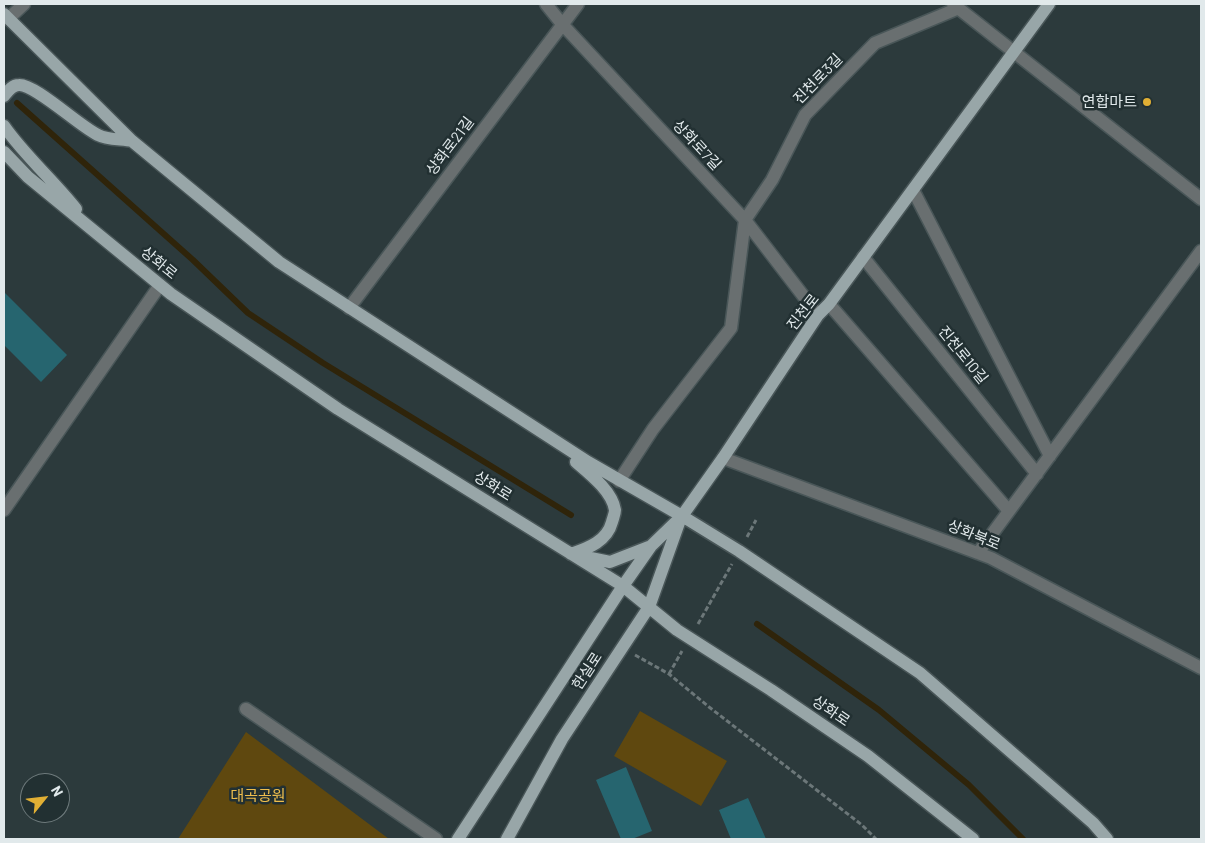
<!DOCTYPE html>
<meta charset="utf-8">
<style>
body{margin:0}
#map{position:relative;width:1205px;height:843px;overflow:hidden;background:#2c3a3c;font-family:Barlow,sans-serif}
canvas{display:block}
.frame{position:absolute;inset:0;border:5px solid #e1e9eb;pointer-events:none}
.north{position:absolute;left:20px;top:773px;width:50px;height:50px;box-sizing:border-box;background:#223032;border:1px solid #6e7a7c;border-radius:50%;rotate:61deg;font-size:14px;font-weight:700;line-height:20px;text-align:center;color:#e1e9eb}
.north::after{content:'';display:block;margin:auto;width:18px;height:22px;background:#e1af34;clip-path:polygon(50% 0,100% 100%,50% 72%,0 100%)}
</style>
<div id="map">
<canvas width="1205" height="843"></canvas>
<div class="frame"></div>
<div class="north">N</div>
</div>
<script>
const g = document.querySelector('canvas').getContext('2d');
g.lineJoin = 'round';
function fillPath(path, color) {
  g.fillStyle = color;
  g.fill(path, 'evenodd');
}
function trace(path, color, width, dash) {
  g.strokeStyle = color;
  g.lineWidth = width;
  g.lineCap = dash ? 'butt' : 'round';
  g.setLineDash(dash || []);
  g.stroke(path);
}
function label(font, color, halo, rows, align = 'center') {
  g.font = font + ' Barlow,"Noto Sans KR",sans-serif';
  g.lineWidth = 5;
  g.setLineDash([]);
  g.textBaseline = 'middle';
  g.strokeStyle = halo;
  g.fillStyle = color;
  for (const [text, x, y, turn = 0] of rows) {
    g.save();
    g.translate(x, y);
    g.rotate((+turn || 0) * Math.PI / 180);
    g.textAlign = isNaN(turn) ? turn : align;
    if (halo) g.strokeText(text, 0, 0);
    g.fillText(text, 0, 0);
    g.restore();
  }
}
const green = new Path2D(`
 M640 711 727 761 701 806 614 756Z
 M246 732 389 839H178Z`);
const stream = new Path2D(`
 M17 103 193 260 248 313 323 363 571 515
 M757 624 879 710 969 785 1023 839`);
const building = new Path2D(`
 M4 292 67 355 41 382 4 345Z
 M626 767 652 831 632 839H621L596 780Z
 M748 798 766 839H731L719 810Z`);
const path = new Path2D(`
 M747 537 756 520
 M698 624 732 564
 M635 655 669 674 709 707 862 825 876 839
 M669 674 682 651`);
const minor = new Path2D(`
 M546 4 562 24 745 220 818 315
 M953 4 1201 199
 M8 19 24 4
 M913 190 1050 456
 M863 257 1037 474
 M829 304 1009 511
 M349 308 578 4
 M723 458 991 558 1201 668
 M619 481 653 429 731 328 745 220 772 180 805 115 875 43 959 8
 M4 510 160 285
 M978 553 1201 251
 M246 709 436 839`);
const major = new Path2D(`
 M4 14 132 141 279 262 588 462 682 516 739 551 920 673 1093 823 1107 839
 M4 96C8 91 12 85 19 85 35 84 79 126 98 135 107 140 122 139 132 141
 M4 126C25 156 53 180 76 209
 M4 152 28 177 171 294 338 409 623 586 677 630 771 690 868 756 973 839
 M571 554C589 548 607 541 612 522 613 518 615 514 615 510 612 491 590 474 576 462
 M581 556 610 562 651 546 682 516 723 458 818 315 829 304 1049 4
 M458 839 623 586 651 546
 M507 839 562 739 649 607 680 520`);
const markers = [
 [1147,102,5,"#e1af34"]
];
const streetNames = [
 ["진천로3길",818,79,-46],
 ["상화로7길",697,145,47],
 ["상화로21길",450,146,-53],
 ["상화로",159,263,39],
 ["진천로",803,312,-52],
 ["진천로10길",963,355,51],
 ["상화로",493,486,32],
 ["상화북로",974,535,22],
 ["한실로",587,671,-57],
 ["상화로",831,711,34]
];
const poiNames = [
 ["연합마트",1137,102]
];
const parkNames = [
 ["대곡공원",258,796]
];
fillPath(green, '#5f480f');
trace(stream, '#2f240a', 6);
fillPath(building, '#26656f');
trace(minor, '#495658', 15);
trace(major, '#495658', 15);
trace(path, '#6c7779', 3, [5, 2.5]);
trace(minor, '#696f70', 12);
trace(major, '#98a6a8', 12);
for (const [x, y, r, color] of markers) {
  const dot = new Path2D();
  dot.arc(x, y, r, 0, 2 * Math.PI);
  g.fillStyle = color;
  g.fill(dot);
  trace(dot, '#223032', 2);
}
label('15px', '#e1e9eb', '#223032', streetNames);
label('15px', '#e1e9eb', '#223032', poiNames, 'right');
label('15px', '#eebe4d', '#223032', parkNames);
</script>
